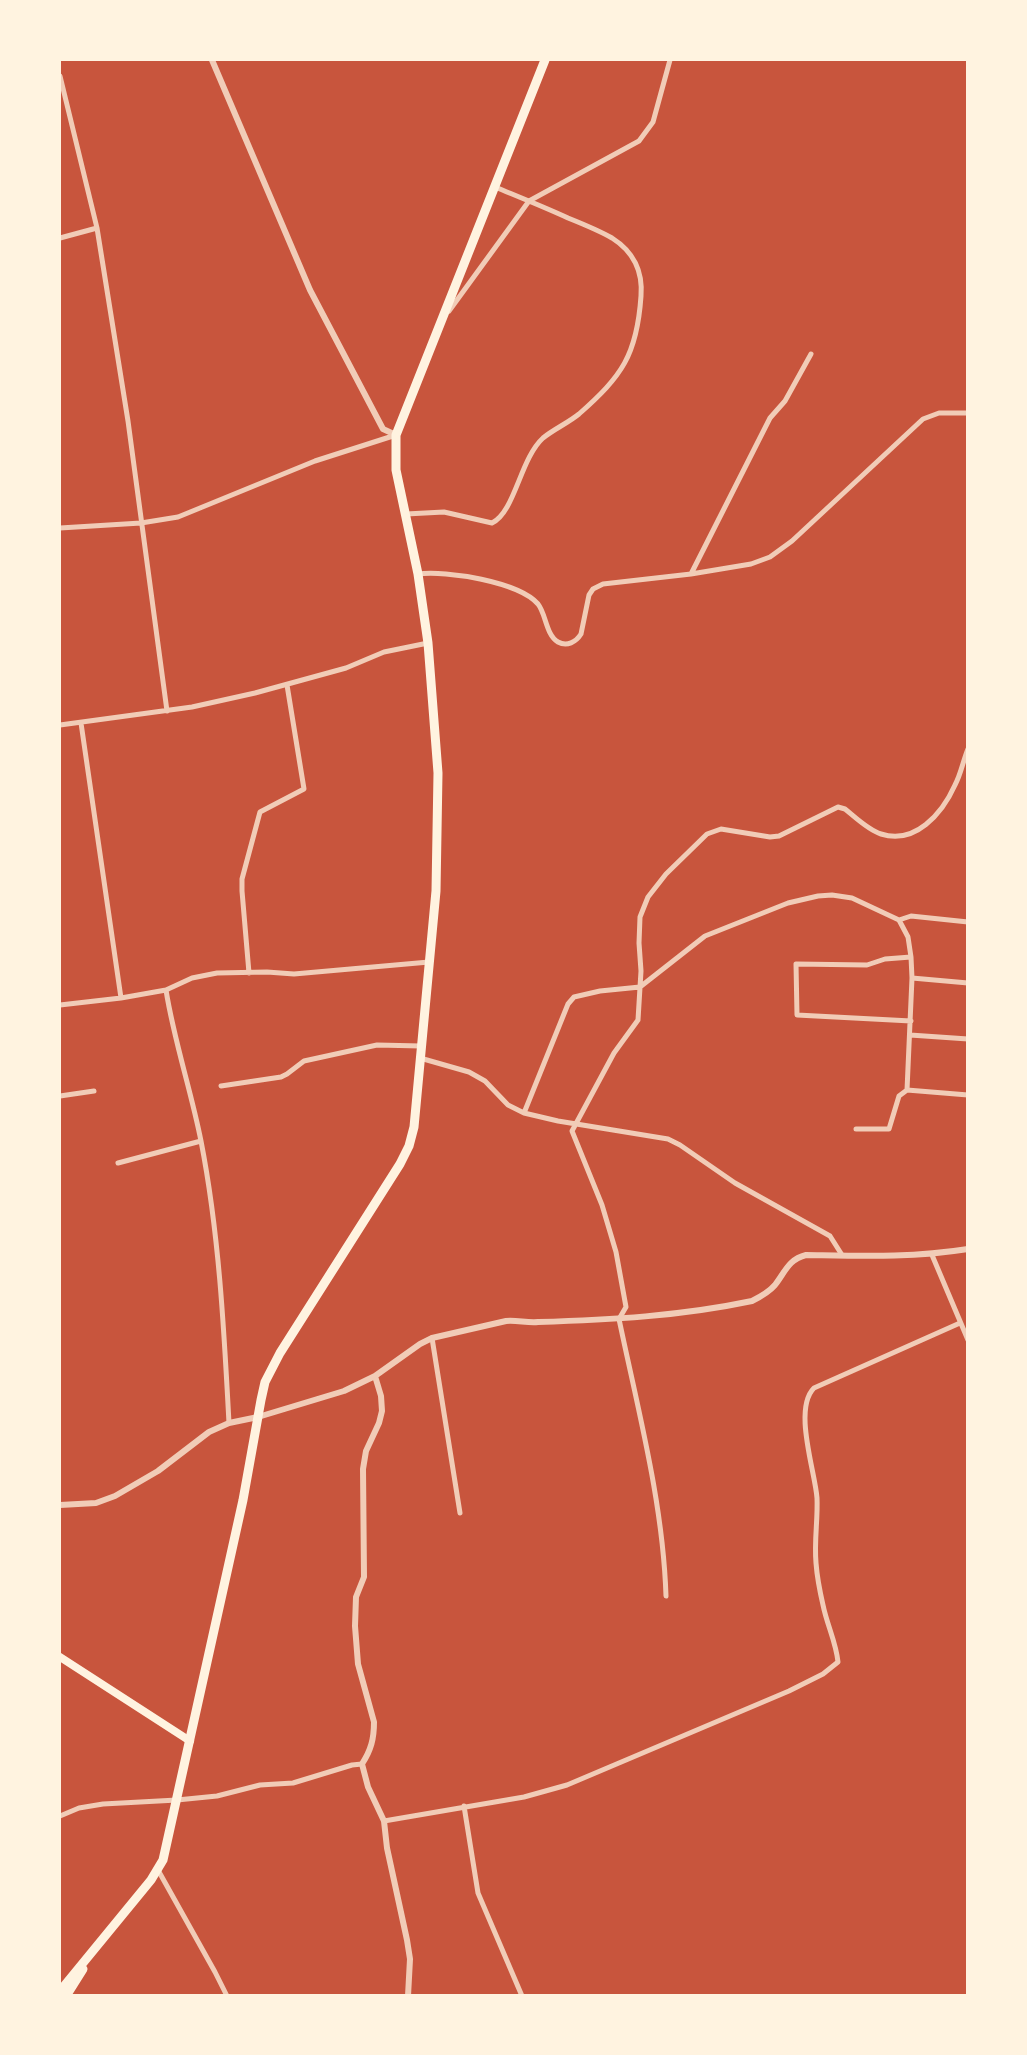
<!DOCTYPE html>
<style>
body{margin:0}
#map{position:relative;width:1027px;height:2055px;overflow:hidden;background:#c8553d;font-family:"Times New Roman",serif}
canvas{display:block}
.frame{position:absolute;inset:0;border:61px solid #fff3e0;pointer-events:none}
</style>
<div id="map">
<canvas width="1027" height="2055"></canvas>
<div class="frame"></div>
</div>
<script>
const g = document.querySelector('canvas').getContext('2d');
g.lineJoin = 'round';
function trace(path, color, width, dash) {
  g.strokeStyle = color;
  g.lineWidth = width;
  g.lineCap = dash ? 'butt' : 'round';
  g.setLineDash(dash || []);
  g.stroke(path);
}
const minor = new Path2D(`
 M60 76 97 228 128 421 167 711
 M60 238 97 228
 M449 311 529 201 639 141 653 122 670 60
 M406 514 444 512 492 523C515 512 520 459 543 438 554 429 568 423 579 414 622 376 637 355 641 296 643 271 634 252 612 238 598 230 583 224 568 218 544 207 519 197 495 187
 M60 528 141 523 178 517 315 461 396 435
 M418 574C446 570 519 582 538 604 546 614 546 635 558 642 567 647 576 642 581 634L589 595 593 589 603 584 691 574 751 564 770 557 792 541 923 419 939 413H968
 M691 574 770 418 785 401 811 354
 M81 723 121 998
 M60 725 192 707 255 693 346 668 384 652 428 643
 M899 920 911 916 968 922
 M249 973 242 891V879L260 812 304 789 287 685
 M912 978 968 983
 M166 990C174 1041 191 1090 201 1141 219 1233 224 1329 229 1423
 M60 1005 121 998 166 990 192 978 217 973 267 972 294 974 429 962
 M911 1021 797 1015 796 964 867 965 885 959 911 957
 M910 1035 968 1039
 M420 1058 469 1072 485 1081 508 1105 524 1113 558 1121 668 1139 680 1145 735 1183 830 1236 842 1255
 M221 1086 281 1077 287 1074 304 1061 377 1045 421 1046
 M907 1090 968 1095
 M60 1096 94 1091
 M524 1113 568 1004 574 997 600 991 640 987 705 936 788 903 818 896 832 895 852 898 899 920 908 937 911 957 912 978 907 1090 899 1096 889 1129H856
 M118 1163 201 1141
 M932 1255 968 1340
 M432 1338 460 1513
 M666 1596C663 1503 638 1410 619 1319L626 1307 616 1252 602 1205 572 1131 614 1053 638 1020 641 971 639 943 640 917 648 897 666 874 707 834 721 829 770 837 779 836 838 807 845 809C855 817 868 830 881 834 915 845 942 814 955 785 961 774 963 761 968 749
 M464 1806 478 1893 522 1996
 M60 1816 79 1808 103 1804 177 1800 217 1796 260 1785 293 1783 352 1765 362 1764
 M384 1821 524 1797 567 1785 789 1691 823 1674 838 1662C836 1642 827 1625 823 1605 820 1592 817 1576 816 1563 814 1541 818 1519 817 1498 815 1471 793 1409 814 1388L960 1323
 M158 1870 215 1972 227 1996`);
const tertiary = new Path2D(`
 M212 60 310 290 383 429 396 435
 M60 1505 96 1503 115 1496 158 1471 209 1432 229 1423 258 1417 344 1391 375 1376
 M408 1996 410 1959 407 1940 387 1848 384 1821 368 1787 362 1764C371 1750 374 1739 374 1722L358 1664 355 1626 356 1597 364 1577 363 1469 366 1451 379 1423 382 1411 381 1396 375 1376 420 1344 432 1338 506 1321C517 1320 527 1323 538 1322 610 1320 681 1316 752 1301 760 1297 769 1292 775 1285 785 1272 789 1259 806 1255 863 1256 911 1258 968 1249`);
const primary = new Path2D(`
 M60 1657 190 1741`);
const trunk = new Path2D(`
 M60 1991 151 1880 163 1860 243 1500 261 1400 265 1382 280 1353 400 1164 409 1146 414 1127 436 891 438 773 428 643 418 574 396 470V435L545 60
 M66 1996 83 1969`);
trace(minor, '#f1ccb7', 5);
trace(tertiary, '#f1ccb7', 6);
trace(primary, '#fff3e0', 8);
trace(trunk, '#fff3e0', 9);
</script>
